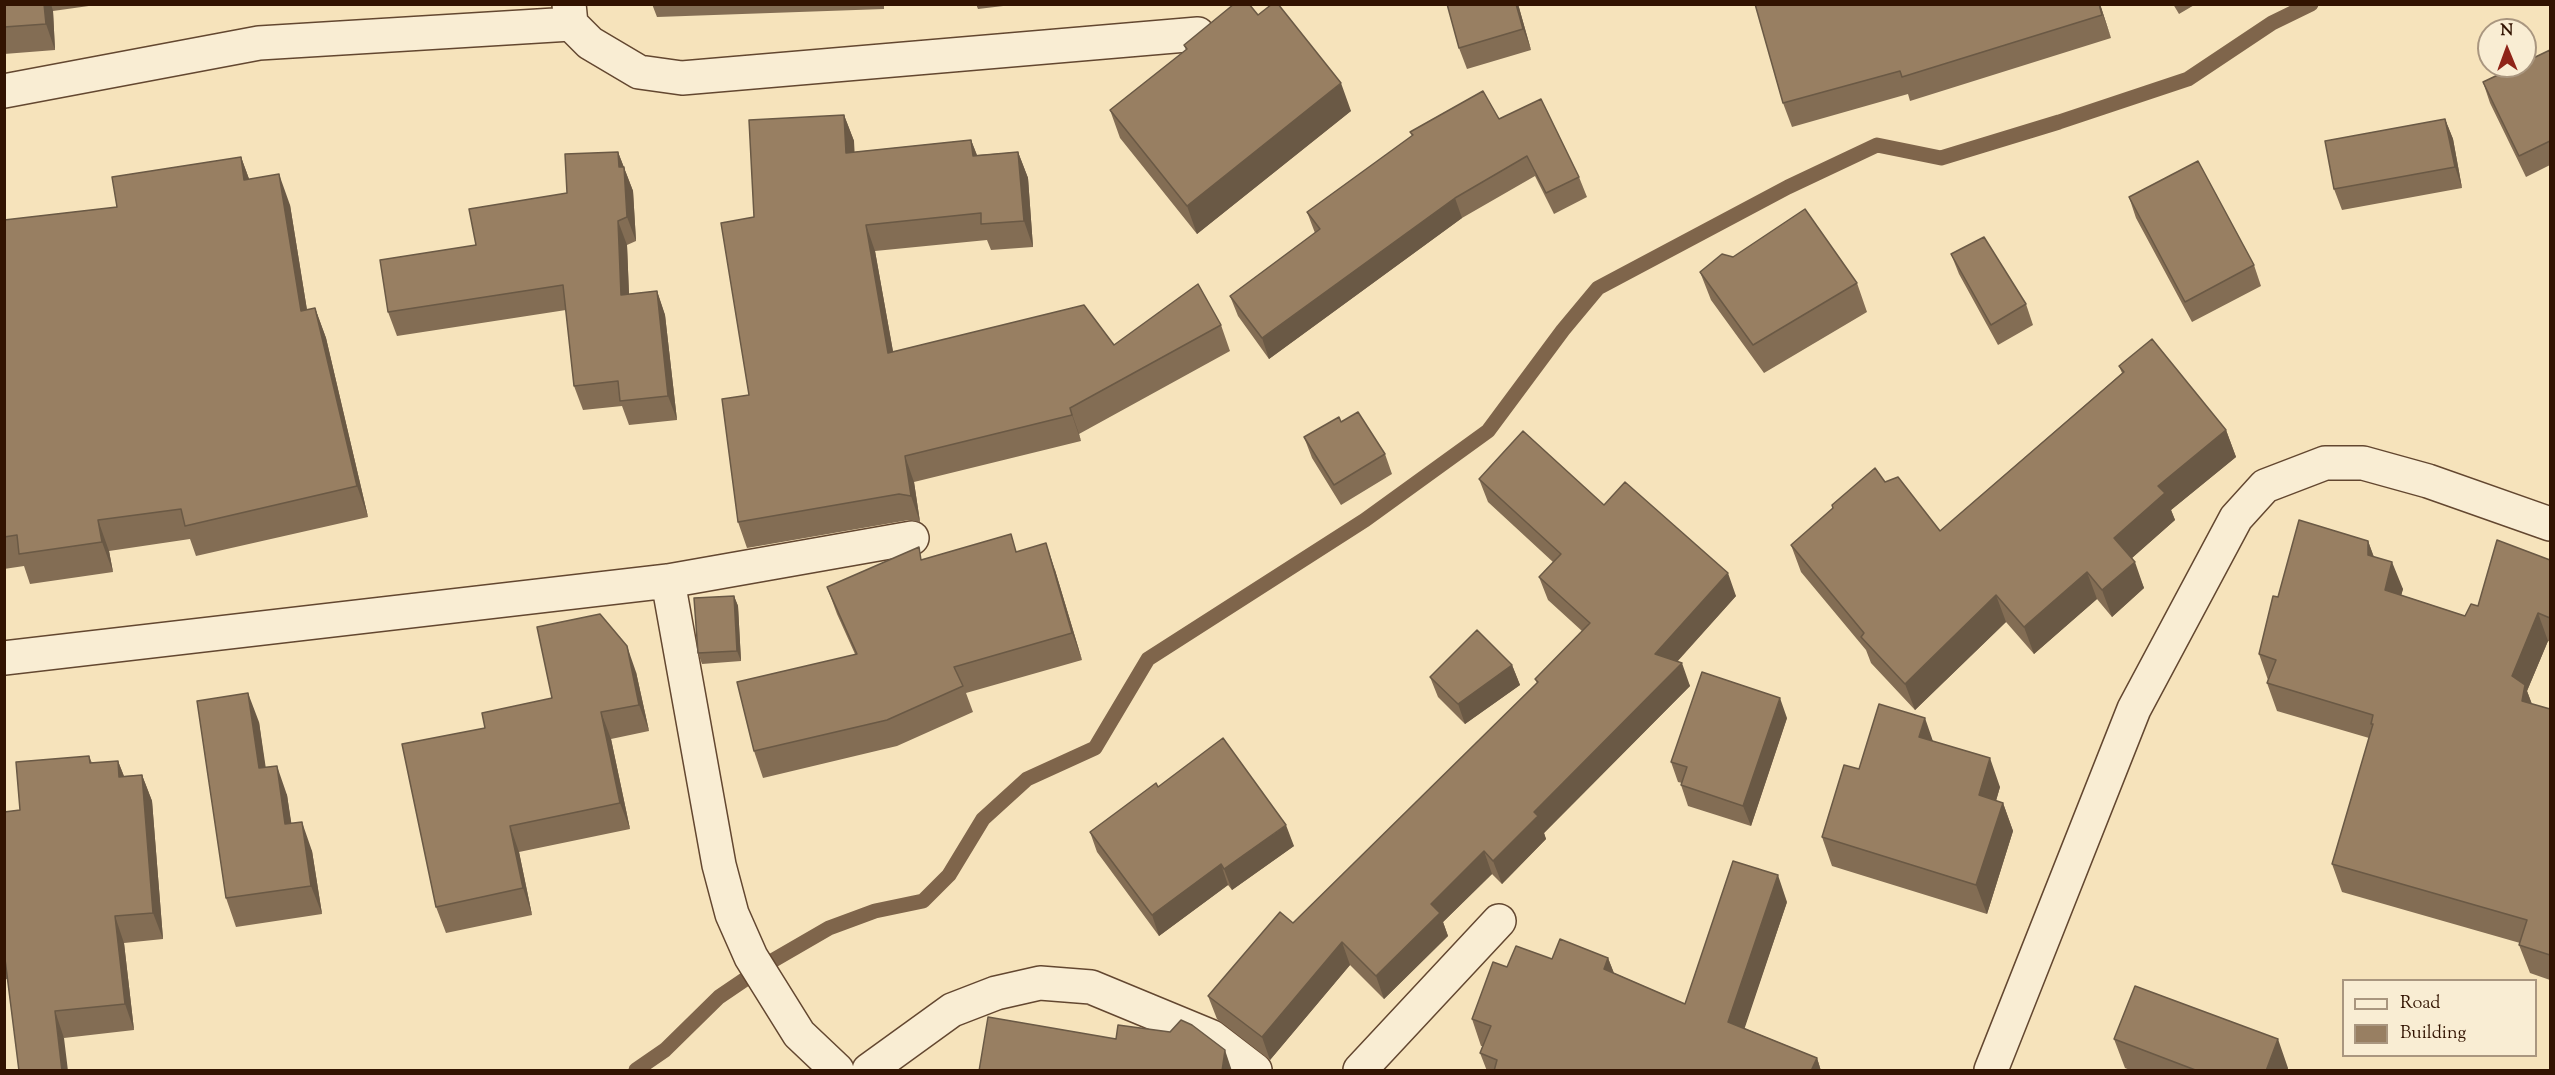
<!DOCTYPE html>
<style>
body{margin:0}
#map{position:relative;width:2555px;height:1075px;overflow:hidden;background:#f6e3bb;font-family:"Sorts Mill Goudy",serif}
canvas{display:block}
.frame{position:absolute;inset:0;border:6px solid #321301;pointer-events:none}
.legend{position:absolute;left:2342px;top:979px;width:195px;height:78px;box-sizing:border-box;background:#f9edd3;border:2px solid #a9967f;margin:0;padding:8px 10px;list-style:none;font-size:18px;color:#321301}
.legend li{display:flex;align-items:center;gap:12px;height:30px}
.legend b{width:30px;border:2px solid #a9967f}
.north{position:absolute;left:2477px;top:18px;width:60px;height:60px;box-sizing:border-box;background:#f9edd3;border:2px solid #a9967f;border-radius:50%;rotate:359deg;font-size:16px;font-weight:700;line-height:24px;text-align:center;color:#321301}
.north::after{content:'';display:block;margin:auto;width:21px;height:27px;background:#8f2418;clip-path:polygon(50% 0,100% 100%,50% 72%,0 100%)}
</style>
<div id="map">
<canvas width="2555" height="1075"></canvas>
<div class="frame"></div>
<ul class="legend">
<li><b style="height:8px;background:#f9edd3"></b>Road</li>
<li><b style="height:16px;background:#987f62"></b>Building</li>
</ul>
<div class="north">N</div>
</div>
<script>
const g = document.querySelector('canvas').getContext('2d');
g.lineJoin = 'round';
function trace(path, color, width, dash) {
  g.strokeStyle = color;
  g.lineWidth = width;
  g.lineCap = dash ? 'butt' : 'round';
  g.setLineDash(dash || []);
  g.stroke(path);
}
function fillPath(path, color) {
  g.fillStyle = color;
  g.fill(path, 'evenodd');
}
const stream = new Path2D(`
 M636 1070 665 1050 719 997 772 961 829 928 875 911 923 901 949 875 983 819 1027 779 1095 748 1148 659 1365 520 1488 431 1563 330 1598 288 1788 187 1877 145 1941 158 2059 122 2188 79 2272 23 2311 4`);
const street = new Path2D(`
 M569 4 571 24 590 43 639 72 682 78 1198 34
 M4 91 259 43 571 24
 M668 581 719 865 732 914 751 957 799 1034 837 1070
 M4 658 668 581 912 538
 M869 1070 952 1010 996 993 1040 983 1091 987 1212 1037 1255 1070
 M1360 1070 1499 921
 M1991 1070 2134 709 2236 518 2265 486 2325 463H2363L2428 481 2550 524`);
const wall = new Path2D(`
 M4 4H103L53 11 55 50 4 54Z
 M652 4H903L884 5V9L657 17Z
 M976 4H1020L978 9Z
 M1518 4 1531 50 1467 69 1459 48Z
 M2100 4 2111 38 1910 101 1908 94 1792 127 1783 103Z
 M2173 4H2196L2179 14Z
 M1258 15 1351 111 1197 234 1120 138 1110 110 1186 50 1184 45Z
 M2550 50V165L2526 177 2490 103 2483 82Z
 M844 115 854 141V152L971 140 977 155 1018 152 1028 178 1033 247 991 250 987 240 875 251 893 352 1114 345 1221 325 1230 351 1079 434 1081 441 914 482 920 522 909 520 747 548 738 522 749 395 754 217Z
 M1499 119 1579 177 1587 197 1554 214 1535 176 1462 218 1269 359 1238 316 1230 296 1315 233 1307 212 1412 136 1410 132Z
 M2445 119 2453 139 2462 188 2342 210 2334 189Z
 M618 152 633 191 636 241 627 245 629 294 657 291 665 315 677 420 629 425 622 406 583 410 574 386 566 310 397 336 388 312 476 245 567 193Z
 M241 157 249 179 290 205 307 310 315 308 326 338 368 517 196 556 190 539 109 551 113 572 30 584 24 566 4 569V220L117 207Z
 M2129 197 2254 265 2261 286 2192 322 2136 218Z
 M1951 254 2026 304 2033 325 1998 345 1959 274Z
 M1733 257 1857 283 1867 312 1764 373 1711 300 1700 272Z
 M2119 366 2226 430 2236 457 2171 510 2175 520 2132 558 2144 588 2112 617 2097 599 2034 654 2006 622 1915 710 1871 663 1866 650 1801 572 1791 545 1885 482 1940 531 2122 373Z
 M1341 422 1385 454 1392 474 1341 505 1312 458 1304 437Z
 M1479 479 1604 505 1736 596 1677 662 1690 686 1544 833 1546 839 1502 884 1492 874 1443 922 1448 936 1384 999 1350 965 1270 1060 1217 1019 1208 996 1293 923 1537 683 1535 679 1582 631 1548 600 1539 577 1553 562 1488 502Z
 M2368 541 2374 557 2403 589 2401 595 2465 616 2478 606 2550 560V642L2548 641 2527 691 2532 704 2550 709V980L2530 973 2519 945 2520 943 2342 892 2332 864 2369 738 2277 711 2267 683 2268 680 2259 654 2278 597Z
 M1017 551 1055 570 1082 660 966 693 973 712 897 746 763 778 754 751 855 654 837 614 827 587 923 559Z
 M734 596 738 606 741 661 702 664 698 653Z
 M1512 665 1520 685 1465 724 1438 697 1430 677Z
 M636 672 649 731 611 739 630 829 519 852 532 915 446 933 436 907 485 728 552 698Z
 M1787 718 1751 826 1688 806 1681 785 1682 783 1678 782 1671 762Z
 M259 722 265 767 287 795 291 823 312 851 322 914 236 927 226 898Z
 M1933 741 2000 787 1996 801 2003 803 2013 831 1987 914 1832 866 1822 837 1859 769Z
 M89 756 92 763 118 761 124 776 142 775 152 801 163 939 124 943 134 1030 64 1038 8 979H4V812L20 810Z
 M1158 787 1294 846 1232 890 1228 885 1159 936 1097 852 1090 832Z
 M1787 902 1744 1028 1817 1058 1821 1071H1487L1480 1053 1483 1046H1481L1472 1019 1507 967 1552 959 1608 958 1614 973 1685 1004Z
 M2114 1039 2288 1068 2287 1071H2132L2125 1068Z`);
const shadedWall = new Path2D(`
 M44 4H51L53 11 55 50 46 24Z
 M1516 4H1518L1531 50 1523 29Z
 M2099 4H2100L2111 38Z
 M1341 83 1351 111 1197 234 1187 206Z
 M844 115 854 141 856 179 846 153Z
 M2445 119 2453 139 2462 188 2455 167Z
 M971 140 981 166 973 156Z
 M618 152 633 191 636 241 627 217 619 167Z
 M1018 152 1028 178 1033 247 1024 221Z
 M241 157 252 187 244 180Z
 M279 174 290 205 312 341 301 311Z
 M1455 198 1462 218 1269 359 1262 338Z
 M618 221 627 245 630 319 621 295Z
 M866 225 875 251 898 379 888 353Z
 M657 291 665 315 677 420 668 396Z
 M315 308 326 338 368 517 357 486Z
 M1070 408 1079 434 1081 441 1072 415Z
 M2226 430 2236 457 2171 510 2175 520 2124 565 2114 538 2158 486Z
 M905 456 914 482 920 522 911 496Z
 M98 520 109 551 113 572 102 542Z
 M2368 541 2378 569 2368 555Z
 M1046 543 1055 570 1082 660 1072 633Z
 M2135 562 2144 588 2112 617 2102 590Z
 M2392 562 2403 589 2395 618 2385 590Z
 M2087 572 2097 599 2034 654 2024 627Z
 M1728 573 1736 596 1663 677 1655 654Z
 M1996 595 2006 622 1915 710 1905 684Z
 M734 596 738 606 741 661 737 651Z
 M2538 613 2548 641 2527 691 2535 713 2532 729 2512 676Z
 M627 646 636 672 649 731 639 705Z
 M1682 663 1690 686 1544 833 1546 839 1502 884 1493 861 1534 812Z
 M1512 665 1520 685 1465 724 1458 704Z
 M248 693 259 722 270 796 259 768Z
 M1780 698 1787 718 1751 826 1743 806Z
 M601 712 611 739 630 829 620 803Z
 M1925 718 1935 747 1919 737Z
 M1990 758 2000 787 1989 824 1979 795Z
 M118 761 128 787 119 777Z
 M277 766 287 795 296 853 285 824Z
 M142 775 152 801 163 939 153 913Z
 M2003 803 2013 831 1987 914 1976 885Z
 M302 822 312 851 322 914 311 886Z
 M1286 825 1294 846 1232 890 1224 869Z
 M510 826 519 852 532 915 523 888Z
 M1484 851 1492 874 1443 922 1448 936 1384 999 1376 976 1431 904Z
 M1221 864 1228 885 1159 936 1152 915Z
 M1778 875 1787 902 1738 1048 1728 1022Z
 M115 916 124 943 134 1030 125 1004Z
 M1342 942 1350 965 1270 1060 1262 1037Z
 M1608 958 1618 984 1604 969Z
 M55 1011 64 1038 68 1071H62Z
 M2278 1039 2288 1068 2287 1071H2266Z
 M1225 1050 1232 1071H1222Z
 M1817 1058 1821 1071H1811Z`);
const building = new Path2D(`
 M4 4H44L46 24 4 27Z
 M1234 4H1249L1258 15 1272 4H1278L1341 83 1187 206 1110 110 1187 49 1184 45Z
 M1447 4H1516L1523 29 1459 48Z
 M1755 4H2099L2102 15 1902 77 1900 71 1783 103Z
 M2550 50V141L2519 156 2483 82 2517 66H2525V62Z
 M1483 91 1499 119 1541 99 1579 177 1546 193 1527 156 1455 198 1262 338 1230 296 1320 229 1307 212 1413 135 1410 132Z
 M844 115 846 153 971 140 973 156 1018 152 1024 221 981 224V213L866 225 888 353 1084 305 1114 345 1198 284 1221 325 1070 408 1072 415 905 456 911 496 899 494 738 522 722 399 749 395 721 223 754 217 749 120Z
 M2445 119 2455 167 2334 189 2325 141Z
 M618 152 619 167H624L627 217 618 221 621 295 657 291 668 396 620 401 618 381 574 386 563 285 388 312 380 260 476 245 469 209 567 193 565 154Z
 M241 157 244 180 279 174 301 311 315 308 357 486 185 526 181 509 98 520 102 542 19 554 17 535 4 537V220L117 207 112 177Z
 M2198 161 2254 265 2185 302 2129 197Z
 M1805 209 1857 283 1753 345 1700 272 1722 254 1733 257Z
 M1984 237 2026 304 1991 325 1951 254Z
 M2152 339 2226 430 2158 486 2165 493 2114 538 2135 562 2102 590 2087 572 2024 627 1996 595 1905 684 1861 637 1864 633 1791 545 1833 508 1832 505 1875 468 1885 482 1898 477 1940 531 2124 372 2119 366Z
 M1358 412 1385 454 1334 485 1304 437 1339 417 1341 422Z
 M1523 431 1604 505 1625 482 1728 573 1655 654 1682 663 1534 812 1538 816 1493 861 1484 851 1431 904 1440 913 1376 976 1342 942 1262 1037 1208 996 1280 912 1293 923 1538 682 1535 679 1590 623 1539 577 1561 554 1479 479Z
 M2299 520 2368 541V555L2392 562 2385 590 2465 616 2471 604 2478 606 2497 540 2550 560V618L2538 613 2512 676 2525 685 2522 701 2550 709V955L2519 945 2527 920 2332 864 2373 724H2371L2373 715 2267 683 2276 660 2259 654 2273 596 2278 597Z
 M1011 534 1016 552 1046 543 1072 633 954 667 963 686 887 720 754 751 737 682 857 654 827 587 919 547 921 560Z
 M734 596 737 651 698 653 694 598Z
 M600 614 627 646 639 705 601 712 620 803 510 826 523 888 436 907 402 744 485 728 482 713 552 698 537 627Z
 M1477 630 1512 665 1458 704 1430 677Z
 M1702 672 1780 698 1743 806 1681 785 1687 767 1671 762Z
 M248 693 259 768 277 766 285 824 302 822 311 886 226 898 197 701Z
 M1879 704 1925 718 1919 737 1990 758 1979 795 2003 803 1976 885 1822 837 1844 765 1859 769Z
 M1223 738 1286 825 1224 869 1221 864 1152 915 1090 832 1156 783 1158 787Z
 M89 756 90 763 118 761 119 777 142 775 153 913 115 916 125 1004 55 1011 62 1071H19L4 951V812L20 810 16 762Z
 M1733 861 1778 875 1728 1022 1817 1058 1811 1071H1494L1497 1060 1480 1053 1491 1026 1472 1019 1493 962 1507 967 1516 946 1552 959 1560 939 1608 958 1604 969 1685 1004Z
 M2135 986 2278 1039 2266 1071H2198L2114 1039Z
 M988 1017 1116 1039 1118 1025 1170 1032 1181 1020 1192 1025 1225 1050 1222 1071H979Z`);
trace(stream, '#7f654b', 15);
trace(street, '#634730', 36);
trace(street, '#f9edd3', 33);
fillPath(wall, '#836d54');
fillPath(shadedWall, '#6a5945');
fillPath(building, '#987f62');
trace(building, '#6a5945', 1.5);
</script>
